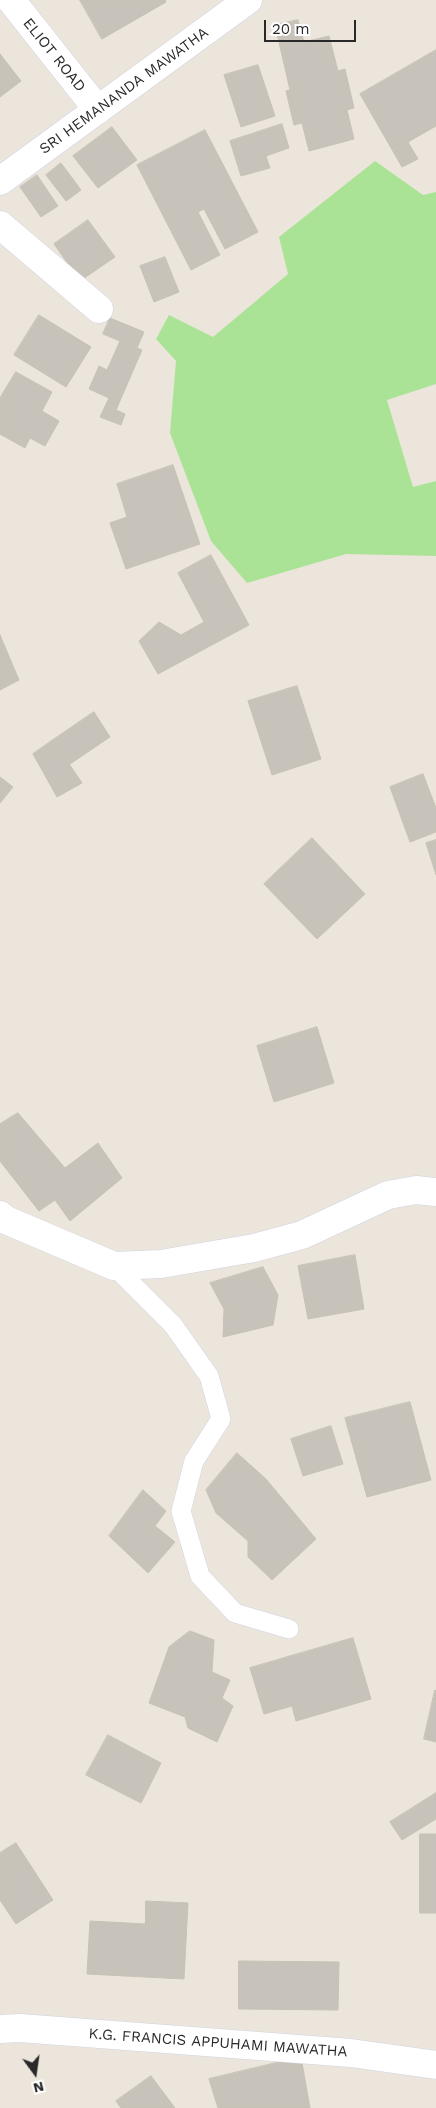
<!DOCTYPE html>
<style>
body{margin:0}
#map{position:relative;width:436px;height:2108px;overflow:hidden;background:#ece5db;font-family:"Work Sans",sans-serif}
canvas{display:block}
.north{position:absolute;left:10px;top:2048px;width:50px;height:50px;-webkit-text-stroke:4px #fff;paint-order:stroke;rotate:166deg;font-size:14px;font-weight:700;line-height:20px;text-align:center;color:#292929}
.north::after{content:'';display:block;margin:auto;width:18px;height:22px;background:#292929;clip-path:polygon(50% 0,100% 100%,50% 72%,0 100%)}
.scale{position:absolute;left:264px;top:20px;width:92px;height:22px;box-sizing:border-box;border:2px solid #292929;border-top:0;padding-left:6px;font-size:15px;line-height:18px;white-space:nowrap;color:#292929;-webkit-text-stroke:4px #fff;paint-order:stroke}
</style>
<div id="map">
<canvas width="436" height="2108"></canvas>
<div class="north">N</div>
<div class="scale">20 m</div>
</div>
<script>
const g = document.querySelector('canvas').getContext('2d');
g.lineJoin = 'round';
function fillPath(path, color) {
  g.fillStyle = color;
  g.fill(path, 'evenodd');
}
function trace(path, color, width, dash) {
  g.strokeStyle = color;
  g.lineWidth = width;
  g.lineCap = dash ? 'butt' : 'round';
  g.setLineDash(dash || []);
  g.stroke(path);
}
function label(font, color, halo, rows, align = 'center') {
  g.font = font + ' "Work Sans",sans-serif';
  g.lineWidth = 5;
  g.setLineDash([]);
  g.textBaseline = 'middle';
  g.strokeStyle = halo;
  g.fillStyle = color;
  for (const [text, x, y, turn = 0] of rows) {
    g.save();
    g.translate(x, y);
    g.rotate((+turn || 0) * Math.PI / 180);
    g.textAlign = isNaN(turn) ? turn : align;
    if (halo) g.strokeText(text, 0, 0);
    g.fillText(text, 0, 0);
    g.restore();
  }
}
const green = new Path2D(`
 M375 161 423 195 436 192V384L387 400 413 487 436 481V556L346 554 247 583 211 541 170 433 176 361 156 339 169 315 213 337 288 274 279 237Z`);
const building = new Path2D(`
 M80 0H165L166 2 102 39Z
 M298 20 304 42 329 36 338 71 345 69 354 108 347 110 354 139 309 151 302 123 294 125 286 91 290 90 275 25Z
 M436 50V126L408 142 418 159 402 167 360 94Z
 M0 54 21 81 0 97Z
 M258 65 275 116 241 127 224 75Z
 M282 124 289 148 266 156 270 168 241 176 230 141Z
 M112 127 137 160 98 188 73 156Z
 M205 130 258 232 225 249 204 209 198 212 220 255 191 270 137 165Z
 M61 163 81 190 66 201 46 175Z
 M37 175 58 206 41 217 20 187Z
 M88 220 115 257 80 281 54 244Z
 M165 257 179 292 154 302 140 266Z
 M39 315 91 347 66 387 14 355Z
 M110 318 144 332 137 348 142 350 116 410 125 414 121 425 100 417 109 398 89 389 99 366 107 370 120 341 103 334Z
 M16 372 52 392 42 411 59 421 45 446 30 438 25 448 0 434V398Z
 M173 465 200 544 126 569 110 523 127 517 117 484Z
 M211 555 249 625 158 674 139 641 159 622 181 635 204 622 178 573Z
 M0 635 19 680 0 690Z
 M297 686 321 759 272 775 248 701Z
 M94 712 110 737 70 764 53 740Z
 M53 740 82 783 57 797 33 754Z
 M423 774 436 808V832L410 842 390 787Z
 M0 777 13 787 0 803Z
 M312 838 365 894 317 939 264 884Z
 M436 840V875L426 843Z
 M317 1027 334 1083 274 1102 257 1046Z
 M18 1113 65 1168 98 1143 122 1178 70 1221 55 1200 39 1211 0 1161V1124Z
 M355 1255 364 1309 308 1319 298 1266Z
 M263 1267 278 1295 273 1325 223 1337 224 1309 210 1283Z
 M410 1402 431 1480 367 1497 345 1418Z
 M331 1426 343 1464 303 1476 291 1439Z
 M237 1453 266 1479 316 1539 272 1580 248 1557V1541L216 1513 206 1490Z
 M143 1490 166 1511 155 1526 175 1542 148 1573 109 1536Z
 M190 1631 214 1640 212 1672 230 1680 222 1698 233 1706 217 1742 188 1728 185 1717 149 1703 169 1647Z
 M353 1638 371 1699 296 1721 292 1706 264 1714 250 1668Z
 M435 1690 436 1691V1742L424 1739Z
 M108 1735 161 1763 141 1803 86 1775Z
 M436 1793V1819L402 1840 390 1822Z
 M420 1834H436V1913H420Z
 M16 1843 53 1900 16 1924 0 1900V1853Z
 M146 1901 188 1903 184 1979 87 1974 90 1921 145 1924Z
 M239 1961 339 1962 338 2010 239 2009Z
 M301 2057 310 2108H218L209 2079Z
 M151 2076 175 2108H121L116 2101Z`);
const service = new Path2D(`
 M114 1266 173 1325 209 1376 221 1419 194 1461 181 1511 200 1576 235 1613 289 1629`);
const minor = new Path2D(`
 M0 225 99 309
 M0 1215 6 1220 114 1266 161 1264 254 1248 302 1235 388 1195 416 1190 436 1192
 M0 2029 20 2028 351 2053 436 2065`);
const tertiary = new Path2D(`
 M11 0 98 110`);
const secondary = new Path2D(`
 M0 181 248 0`);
const streetNames = [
 ["ELIOT ROAD",54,55,51],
 ["SRI HEMANANDA MAWATHA",124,91,-36],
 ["K.G. FRANCIS APPUHAMI MAWATHA",218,2043,4]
];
fillPath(green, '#abe396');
fillPath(building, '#c7c2ba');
trace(building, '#c7c2b4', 1);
trace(service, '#d0d2e2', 20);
trace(minor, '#d0d2e2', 29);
trace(tertiary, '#d0d2e2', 29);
trace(secondary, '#d0d2e2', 29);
trace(service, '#fff', 19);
trace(minor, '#fff', 28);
trace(tertiary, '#fff', 28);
trace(secondary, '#fff', 28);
label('15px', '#292929', '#fff', streetNames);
</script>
